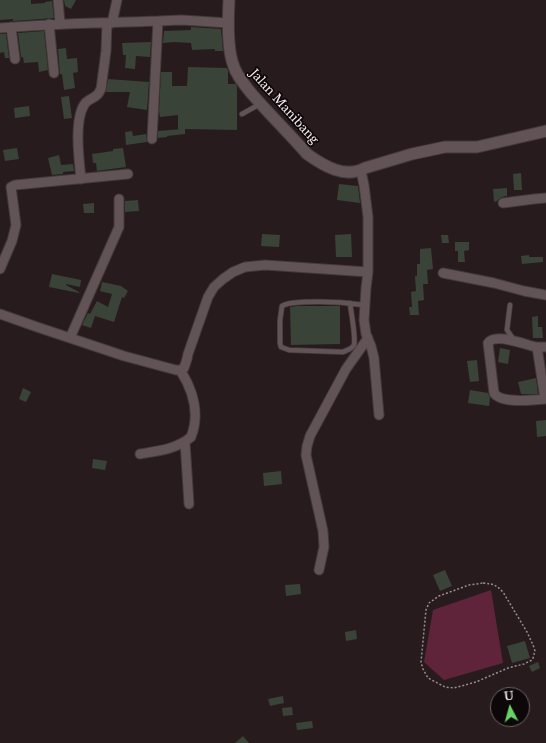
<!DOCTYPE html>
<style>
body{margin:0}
#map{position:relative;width:546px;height:743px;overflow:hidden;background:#281b1e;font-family:"Libre Baskerville",serif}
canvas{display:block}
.north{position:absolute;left:490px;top:687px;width:40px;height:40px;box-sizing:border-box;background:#0d0709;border:1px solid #6b6365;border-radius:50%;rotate:354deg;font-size:11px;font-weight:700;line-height:16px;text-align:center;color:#f7edf0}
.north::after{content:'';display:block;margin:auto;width:14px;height:18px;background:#68d465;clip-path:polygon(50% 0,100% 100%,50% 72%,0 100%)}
</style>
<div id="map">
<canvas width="546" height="743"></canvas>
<div class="north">U</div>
</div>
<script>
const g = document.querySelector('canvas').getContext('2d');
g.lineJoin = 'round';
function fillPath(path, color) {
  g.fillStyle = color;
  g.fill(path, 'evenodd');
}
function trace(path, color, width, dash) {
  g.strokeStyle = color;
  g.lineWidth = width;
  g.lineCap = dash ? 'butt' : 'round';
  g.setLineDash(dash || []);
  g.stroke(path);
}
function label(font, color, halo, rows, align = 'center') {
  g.font = font + ' "Libre Baskerville",serif';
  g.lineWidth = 3.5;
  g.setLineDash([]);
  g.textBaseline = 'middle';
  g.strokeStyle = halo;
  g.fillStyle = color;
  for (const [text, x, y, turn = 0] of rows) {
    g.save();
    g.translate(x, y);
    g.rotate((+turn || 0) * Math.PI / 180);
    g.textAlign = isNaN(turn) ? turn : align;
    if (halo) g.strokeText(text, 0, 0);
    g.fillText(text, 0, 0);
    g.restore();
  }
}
const green = new Path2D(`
 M491 590 503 663 444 680 424 662 433 610Z`);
const building = new Path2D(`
 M0 0H31V4L45 3V2L52 1 54 18 13 21V19L0 20Z
 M64 0H76L71 9 65 6Z
 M191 27 221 29 223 51H215V49L192 50 191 43 174 42 163 43 164 31 191 30Z
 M44 31 48 70 39 72 38 62 24 63 23 57H21L18 33Z
 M0 34H6L9 58H5L4 52 0 53Z
 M151 42 150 57 136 56 135 69 125 68 126 55H123L122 43Z
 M66 48 67 59 77 58 78 72 73 73 75 88 64 90 62 74H60L58 49Z
 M188 67 227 68 228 71V84H236L237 87V130L185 129V134L167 136V137L158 138V131L182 129H178V115L160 117 159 111 161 72H172V86H187Z
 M108 79 149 82 147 110 127 107 130 92H106Z
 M69 96 72 118 64 119 61 97Z
 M29 106 30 116 15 118 14 108Z
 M132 131 133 136 146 134 147 142 126 145 125 132Z
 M17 148 19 159 5 161 3 150Z
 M123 148 126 167 97 171 96 163H93L92 154 113 151V149Z
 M59 155 61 165 73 164 74 171 63 172V174L52 175 48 158Z
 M521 173 522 190H514L513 174Z
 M339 184 358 186 360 203 337 200Z
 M507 188V196L502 197 499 199 497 201 494 202 493 189Z
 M138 200 139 211 125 212V201Z
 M94 203V213H84L83 204Z
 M262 234 280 235 279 247 261 246Z
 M351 234 352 257H336L335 235Z
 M441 235H448L449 243H442Z
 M455 242H469V250L464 251 465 262H458V251H455Z
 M431 248 433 269 427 270 428 284H423L424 300 418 301 419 315H410L409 307H412L411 292 416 291 415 276H417V264H420V249Z
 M529 255V257H543V262L522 264 521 256Z
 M52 274 81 280 80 287 66 284V285L79 292V293L49 287Z
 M102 282 121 286 128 291 124 298 122 297 114 322 95 316 91 328 82 325 88 313 90 314 97 301 108 307 112 294 100 291Z
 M297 306H340V344L291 345 290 307Z
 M538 316V327H542L543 338H533L532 317Z
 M500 348 510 350 508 364 498 362Z
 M477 360 479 381 470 382 467 361Z
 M536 378 538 394H521L518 382Z
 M23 388 31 392 26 402 19 399Z
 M470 390 488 393 490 398 489 406 468 403Z
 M546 420V436L537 437 536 421Z
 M93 459 107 461 105 470 92 468Z
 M281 471 282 484 264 486 263 473Z
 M445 570 452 586 440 591 433 575Z
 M300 584 301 594 286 596 285 585Z
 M356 630 357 639 346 641 345 632Z
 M525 641 530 658 512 663 507 646Z
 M538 662 540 668 532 672 529 666Z
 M283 696 284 703 270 706 268 699Z
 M292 707 293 715 283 716 282 708Z
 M312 721 313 728 297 730 296 723Z
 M243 736 249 743H235Z`);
const path = new Path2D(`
 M483 583C494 584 496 585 503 592L527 632 533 645 535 651 533 658 532 660 524 664 508 668 476 682 454 688 445 687 428 678 423 669 421 662 426 610 429 603 439 596 469 585Z`);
const service = new Path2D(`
 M242 114 260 104
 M350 303C351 312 356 337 354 345 352 349 347 350 343 352L289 350 281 347 280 343V320L282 306C289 302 296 303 304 302 324 301 344 302 364 305
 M510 305 507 330 514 340`);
const minor = new Path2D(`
 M58 0 60 23
 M112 23 117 0
 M49 24 54 73
 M11 27 15 59
 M0 28C52 23 105 23 158 21
 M152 139 158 21 182 20 228 23
 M361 171 364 185 368 217V272L366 288 364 320 366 334 371 346 374 358 379 415
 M81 179C79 160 74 121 84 105 87 99 94 99 98 94 99 93 100 90 101 89L106 51 107 23
 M503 203 534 199 546 198
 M0 269 12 241 16 225 11 187 15 185 128 174
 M443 273 494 283 524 291 546 295
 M0 314 37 327 124 356 176 370H180L184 368 187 359 188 354 208 297 214 287 223 279 233 272 245 267 265 265 368 272
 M70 338 119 227V199
 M537 347 545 399
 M546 347C543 347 539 347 536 347 526 345 495 332 488 343L494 393C501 404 534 400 546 399
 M185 442 189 504
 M140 454C158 451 177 449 191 437 200 414 193 390 180 370
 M319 570 324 547 323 531 306 455 307 446 310 436 346 369 368 338`);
const tertiary = new Path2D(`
 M229 0C228 19 227 47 233 64 236 75 244 84 251 93 269 114 289 133 307 154 324 166 345 179 365 168L412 154 445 147H477L546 131`);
const streetNames = [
 ["Jalan Manibang",284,107,48]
];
fillPath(green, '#5f243a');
fillPath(building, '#394338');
trace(service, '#43393b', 6);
trace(minor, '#43393b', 11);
trace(tertiary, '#43393b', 13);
trace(path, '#998d90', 1.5, [2, 2]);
trace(service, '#625357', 4.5);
trace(minor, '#625357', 9);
trace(tertiary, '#625357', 11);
label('12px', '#f7edf0', '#0d0709', streetNames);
</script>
